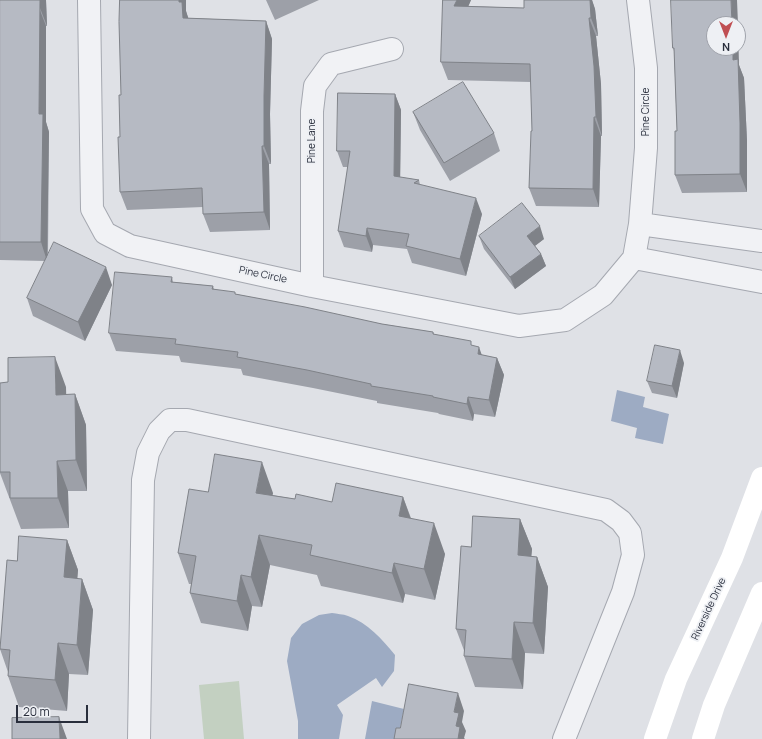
<!DOCTYPE html>
<style>
body{margin:0}
#map{position:relative;width:762px;height:739px;overflow:hidden;background:#dfe1e6;font-family:Manrope,sans-serif}
canvas{display:block}
.north{position:absolute;left:706px;top:16px;width:40px;height:40px;box-sizing:border-box;background:#eef0f4;border:1px solid #9fa2aa;border-radius:50%;rotate:180deg;font-size:11px;font-weight:700;line-height:16px;text-align:center;color:#292e3c}
.north::after{content:'';display:block;margin:auto;width:14px;height:18px;background:#c04f53;clip-path:polygon(50% 0,100% 100%,50% 72%,0 100%)}
.scale{position:absolute;left:16px;top:705px;width:72px;height:18px;box-sizing:border-box;border:2px solid #292e3c;border-top:0;padding-left:5px;font-size:12px;line-height:14px;white-space:nowrap;color:#292e3c;-webkit-text-stroke:3px #eef0f4;paint-order:stroke}
</style>
<div id="map">
<canvas width="762" height="739"></canvas>
<div class="north">N</div>
<div class="scale">20 m</div>
</div>
<script>
const g = document.querySelector('canvas').getContext('2d');
g.lineJoin = 'round';
function fillPath(path, color) {
  g.fillStyle = color;
  g.fill(path, 'evenodd');
}
function trace(path, color, width, dash) {
  g.strokeStyle = color;
  g.lineWidth = width;
  g.lineCap = dash ? 'butt' : 'round';
  g.setLineDash(dash || []);
  g.stroke(path);
}
function label(font, color, halo, rows, align = 'center') {
  g.font = font + ' Manrope,sans-serif';
  g.lineWidth = 3.5;
  g.setLineDash([]);
  g.textBaseline = 'middle';
  g.strokeStyle = halo;
  g.fillStyle = color;
  for (const [text, x, y, turn = 0] of rows) {
    g.save();
    g.translate(x, y);
    g.rotate((+turn || 0) * Math.PI / 180);
    g.textAlign = isNaN(turn) ? turn : align;
    if (halo) g.strokeText(text, 0, 0);
    g.fillText(text, 0, 0);
    g.restore();
  }
}
const green = new Path2D(`
 M239 681 244 739H204L199 685Z`);
const water = new Path2D(`
 M617 390 645 397 643 407 669 414 663 444 635 438 637 428 611 421Z
 M332 613C337 614 343 614 348 616 368 623 382 639 395 655L394 671 382 687 376 678 337 705 343 715 339 739H298V721L287 661 291 638 302 624 319 615Z
 M372 701 404 709 398 739H365Z`);
const street = new Path2D(`
 M89 0 92 209 105 233 130 246 312 286 519 326 565 320 603 295 634 258 640 224 646 148V68L638 0
 M640 224 762 241
 M634 258 762 282
 M312 286V111L315 86 331 64 392 49
 M139 739 143 480 148 453 159 431 170 420H187L606 510 621 521 630 533 633 555 623 592 564 739`);
const secondary = new Path2D(`
 M655 739 676 679 732 558 762 478
 M703 739 714 705 762 593`);
const wall = new Path2D(`
 M0 0H46L47 26H46V122L49 132 48 255 112 285 85 341 33 316 27 298 45 261 0 260Z
 M120 0H186V11L188 18 266 21 272 39 270 114 271 164H269L270 230 210 232 203 214V207L127 210 120 192V137L121 95Z
 M266 0H319L275 20Z
 M443 0H471L468 6 524 8V0H592L595 9 598 36H596L601 84 602 136H601L599 207 536 206 529 188 532 131 531 82 448 80 441 62Z
 M673 48 739 65 744 78 747 141V192L682 193 675 175 677 131 674 51Z
 M395 94 401 110 400 177 419 180 420 185 482 214 466 276 412 263 407 249 373 245 372 252 344 247 338 231 348 167H343L337 151Z
 M413 112 494 133 500 151 450 181 420 130Z
 M479 236 544 239 535 246 541 254 546 266 515 289 484 249Z
 M172 277 173 282 213 286 214 289 236 294 382 324 433 332 434 334 473 346 482 355 497 358 504 375 495 417 474 414 473 421 439 414 438 413 377 403V401L313 388 243 375 241 369 181 362 179 356 116 351 109 333Z
 M684 363 677 398 652 393 647 381Z
 M0 383 66 387V395L75 394 86 425 87 491H68L69 528 21 529 0 473Z
 M208 492 273 493 272 495 295 499 332 502 403 497 411 518 445 554 435 600 405 594 403 603 321 586 317 575 270 565 262 607 252 606 248 631 201 623 190 593 191 584H189L178 553Z
 M520 519 532 549 531 556 537 557 548 587 544 654 525 653 523 689 475 687 464 656 465 653 456 629 471 547Z
 M67 540 78 570 77 579H82L93 610 88 675 69 674 67 711 19 707 8 676V672L0 649 17 561Z`);
const shadedWall = new Path2D(`
 M40 0H46L47 26 40 8Z
 M179 0H186V11L189 20 183 18 179 2Z
 M457 0H471L461 24 454 6Z
 M589 0H592L595 9 598 36 591 18Z
 M731 0H737L738 24H732Z
 M39 8 46 26V122L49 132 47 261 41 242 39 114Z
 M589 18 596 36 601 84 602 136 596 117Z
 M266 21 272 39 270 114 271 164 264 146V96Z
 M738 26 739 65 744 78 747 141V192L740 174 733 60V48H738Z
 M395 94 401 110 400 193 394 176Z
 M594 117 601 136 599 207 593 189Z
 M262 146 269 164 270 230 264 212Z
 M476 198 482 214 466 276 460 259Z
 M540 226 544 239 532 248 527 236Z
 M367 228 373 245 372 252 366 236Z
 M541 254 546 266 515 289 510 277Z
 M106 267 112 285 85 341 78 322Z
 M479 347 485 364 478 354Z
 M680 350 684 363 677 398 672 386Z
 M55 357 66 387 67 425 56 395Z
 M497 358 504 375 495 417 489 400Z
 M75 394 86 425 87 491 76 460Z
 M468 397 474 414 473 421 467 404Z
 M57 461 68 491 69 528 58 498Z
 M262 462 273 493 267 523 256 493Z
 M403 497 414 528 399 516Z
 M520 519 532 549 529 586 518 555Z
 M434 523 445 554 435 600 424 569Z
 M259 535 270 565 262 607 251 577Z
 M67 540 78 570 75 608 64 577Z
 M537 557 548 587 544 654 533 623Z
 M394 563 405 594 403 603 392 573Z
 M241 575 252 606 248 631 237 601Z
 M82 579 93 610 88 675 77 645Z
 M514 622 525 653 523 689 512 659Z
 M58 643 69 674 67 711 55 680Z
 M458 693 464 711 462 722 466 731 464 738 465 739H458L454 712Z
 M59 717 67 739H60Z`);
const building = new Path2D(`
 M0 0H40L39 114H43L41 242H0Z
 M120 0H179V2H182L183 18 266 21 264 96V146H262L264 212 203 214 202 188 120 192 118 137H120L119 95H121L119 22Z
 M443 0H457L454 6 524 8V0H590L591 18H589L594 66 596 117H594L593 189 529 188 531 131H532L530 64 441 62Z
 M671 0H731L732 24H714V48H733V60L738 59 740 123V174L675 175V131H677L674 48H673Z
 M463 82 494 133 444 163 413 112Z
 M338 93 395 94 394 176 419 180 414 183 476 198 460 259 406 246 409 234 367 228 366 236 338 231 350 151H337Z
 M522 203 540 226 527 236 541 254 510 277 479 236Z
 M54 242 106 267 78 322 27 298Z
 M115 272 172 277 171 282 213 286 212 289 235 292V294L305 307 382 324 433 332V334L471 341V345L479 347 478 354 497 358 489 400 468 397 467 404 433 397V396L371 386V384L307 370 237 357 238 352 175 344 176 339 109 333Z
 M655 345 680 350 672 386 647 381Z
 M55 357 56 395 75 394 76 460 57 461 58 498H10V472H0V383L8 382V358Z
 M215 454 262 462 256 493 295 499 296 494 332 502 336 483 403 497 399 516 434 523 424 569 394 563 392 573 310 555 312 545 259 535 251 577 241 575 237 601 190 593 196 556 178 553 189 489 208 492Z
 M473 516 520 519 518 555 537 557 533 623 514 622 512 659 464 656 466 630 456 629 461 546 471 547Z
 M19 536 67 540 64 577 82 579 77 645 58 643 55 680 8 676 10 650 0 649 7 560 17 561Z
 M409 684 458 693 454 712 459 713 456 726 460 727 458 739H394L396 728H400Z
 M59 717 60 739H12V718Z`);
const streetNames = [
 ["Pine Circle",646,112,-90],
 ["Pine Lane",312,141,-90],
 ["Pine Circle",263,275,12],
 ["Riverside Drive",709,609,-65]
];
fillPath(green, '#c3d0c1');
fillPath(water, '#9dabc3');
trace(street, '#a5a8b0', 24);
trace(street, '#f1f2f5', 22);
trace(secondary, '#fff', 22);
fillPath(wall, '#9da0a8');
fillPath(shadedWall, '#7f8288');
fillPath(building, '#b6bac3');
trace(building, '#7f8288', 1);
label('10px', '#292e3c', '#eef0f4', streetNames);
</script>
